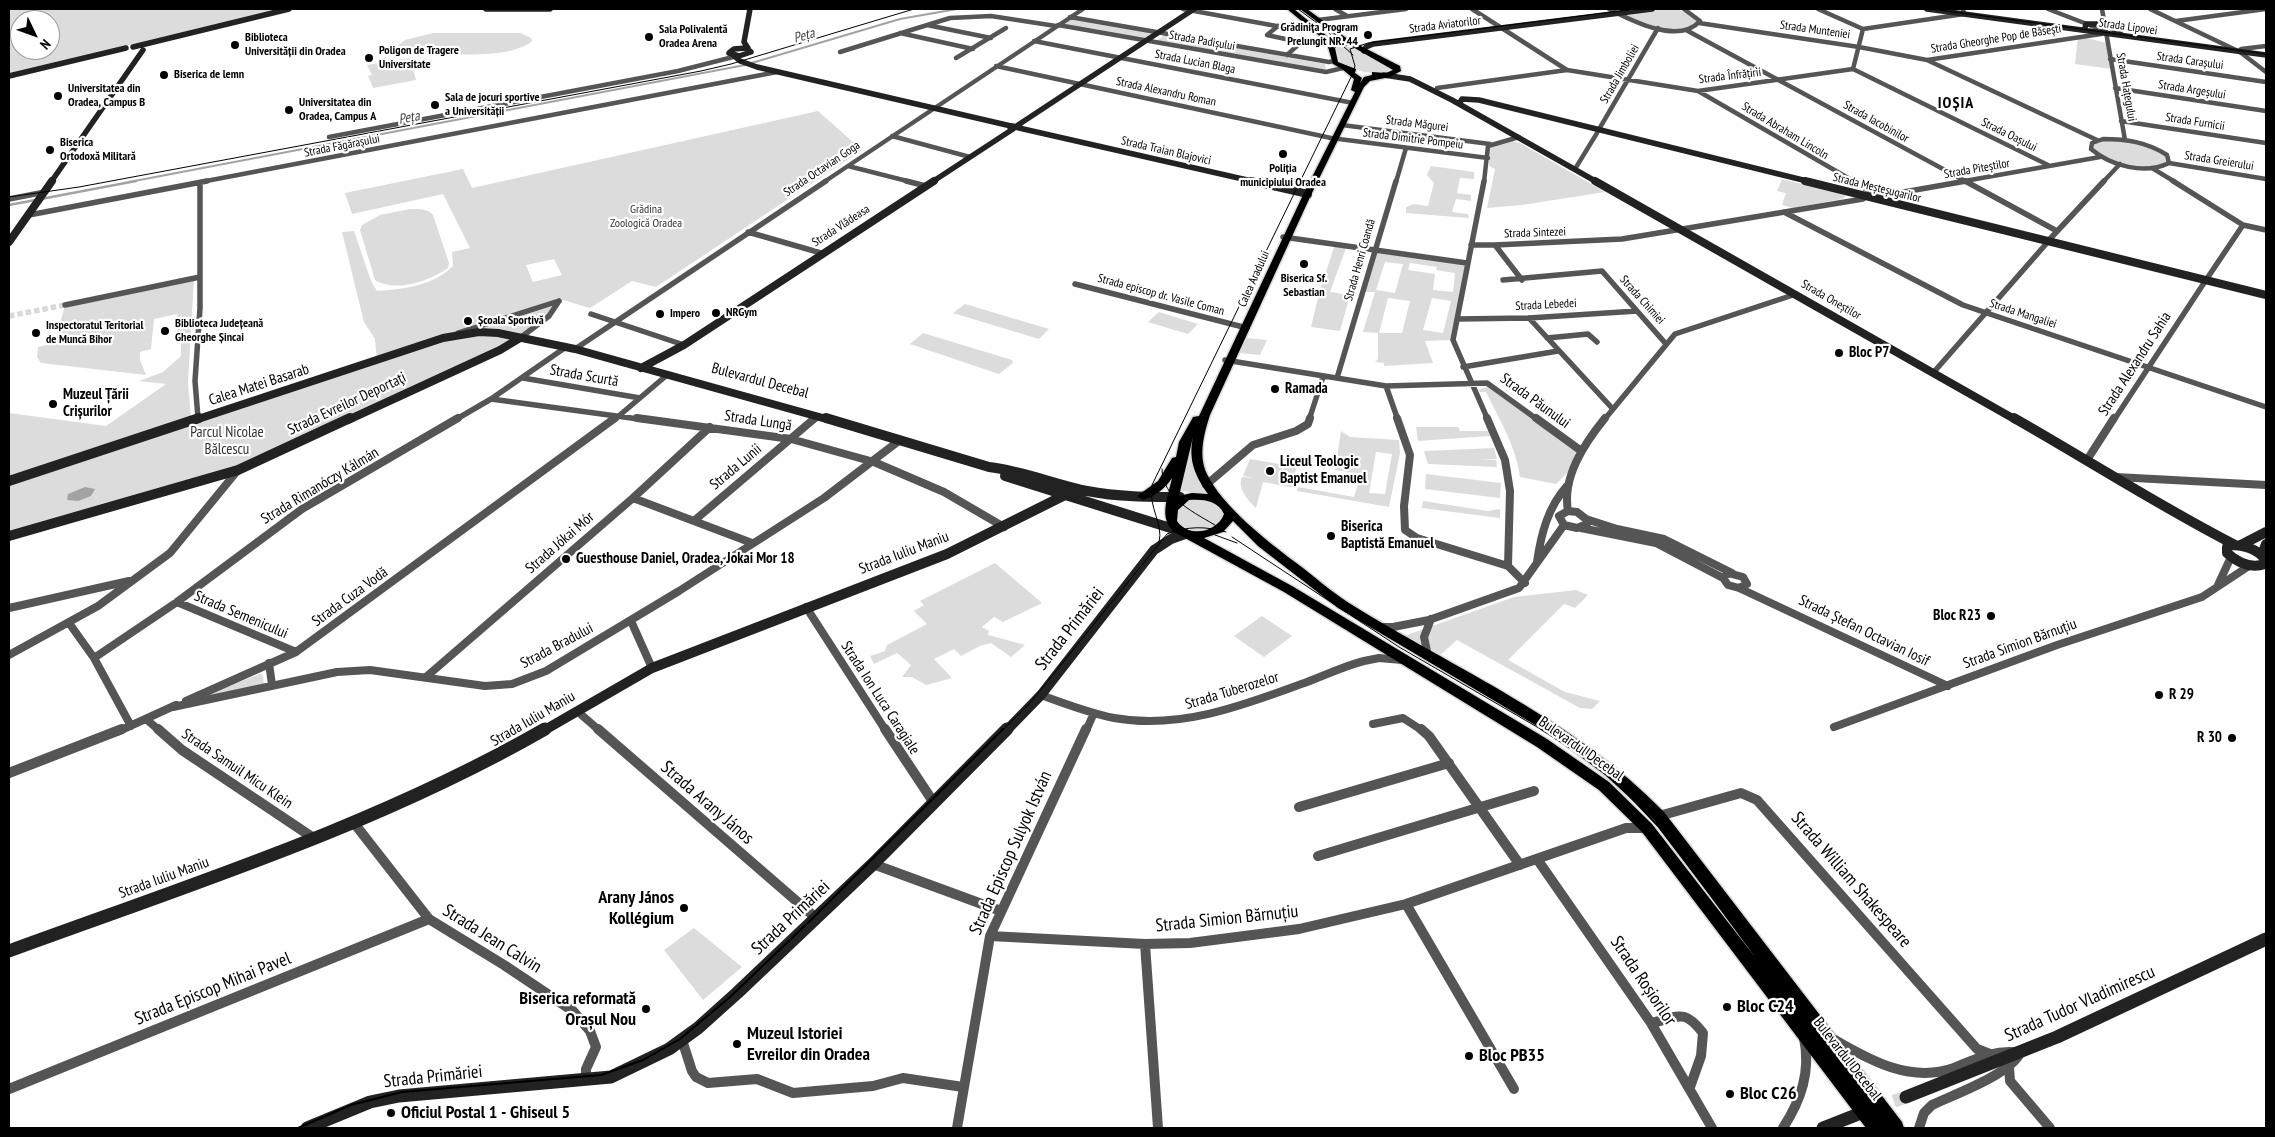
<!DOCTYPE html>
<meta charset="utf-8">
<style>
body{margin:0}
#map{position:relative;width:2275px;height:1137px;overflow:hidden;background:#fff;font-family:"PT Sans Narrow",sans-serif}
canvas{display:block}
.frame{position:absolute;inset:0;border:10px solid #000;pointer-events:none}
.north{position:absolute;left:10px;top:10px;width:50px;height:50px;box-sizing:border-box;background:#fff;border:1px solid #999;border-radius:50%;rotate:132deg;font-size:14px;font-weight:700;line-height:20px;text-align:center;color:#000}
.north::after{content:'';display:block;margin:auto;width:18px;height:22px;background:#000;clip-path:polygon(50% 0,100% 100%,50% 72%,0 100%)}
</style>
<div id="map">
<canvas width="2275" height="1137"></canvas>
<div class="frame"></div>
<div class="north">N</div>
</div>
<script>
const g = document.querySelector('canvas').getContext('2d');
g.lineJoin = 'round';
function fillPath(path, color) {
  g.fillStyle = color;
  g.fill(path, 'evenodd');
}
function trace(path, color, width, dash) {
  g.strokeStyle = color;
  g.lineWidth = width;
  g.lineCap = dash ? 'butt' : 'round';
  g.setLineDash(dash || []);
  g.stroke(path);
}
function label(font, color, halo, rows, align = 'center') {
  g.font = font + ' "PT Sans Narrow",sans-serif';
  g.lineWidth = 4.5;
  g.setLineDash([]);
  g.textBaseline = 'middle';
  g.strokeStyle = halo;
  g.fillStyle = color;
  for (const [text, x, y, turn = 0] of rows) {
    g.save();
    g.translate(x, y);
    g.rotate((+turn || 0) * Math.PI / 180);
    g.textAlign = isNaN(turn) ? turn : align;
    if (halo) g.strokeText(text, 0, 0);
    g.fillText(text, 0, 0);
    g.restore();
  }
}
const green = new Path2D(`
 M9 9H279L9 74ZM20 20H50V50H20Z
 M1656 9C1672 9 1686 8 1697 20 1689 43 1635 20 1620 13Z
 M1070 17 1158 33 1146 41 1058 25Z
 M433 33H520L531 38 532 41C510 61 437 53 407 53L401 51 397 46 405 40Z
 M1165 35 1325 64 1326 71 1156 41Z
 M2078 36 2107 43 2112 69 2075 64Z
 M1340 45H1350L1392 70C1377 77 1358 71 1343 65L1340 62 1336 47Z
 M410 58 416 80 373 88 368 76 372 75 367 65Z
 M818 111 862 150 656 287 632 281 590 308 556 298 559 301 534 330 500 350 238 470 9 536V413L106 426 166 384 139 381 163 372 181 356V343L177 344V314L154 319 151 349 140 352V360L146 375 41 363 37 357 38 347 55 343 65 305 194 278 188 383 191 418 377 361 375 339 364 322 342 232 354 231 371 281 377 291C404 289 433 286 453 266L452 252 470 248 443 194 352 214 345 193 463 169 472 188ZM554 259 562 275 533 282 526 265Z
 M2097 140 2137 142 2167 155 2169 163C2138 172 2119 164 2091 149L2092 143Z
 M1512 141 1520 143 1605 192 1522 205 1487 208 1495 169 1489 166V147Z
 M1431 166 1474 172V179L1460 178 1457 193 1471 195V201L1456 199 1452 212 1468 214 1469 218 1406 213V207L1414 204 1428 206 1434 183 1427 175Z
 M1782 179 1838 193 1846 196 1842 199 1793 208 1782 205 1786 193 1777 191Z
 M410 209C418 209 427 208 433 215L449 263 448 268C430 281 395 293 375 280L360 230 362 225 380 215Z
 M1334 247 1346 248 1330 292 1350 295 1340 331 1311 327 1319 294Z
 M1374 250 1467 263 1453 340 1425 341 1433 363 1384 366V363L1375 362 1378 359V333L1363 332 1375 292H1362ZM1385 262 1403 264 1395 293 1376 290ZM1410 263 1437 267 1436 270 1455 273 1453 292 1433 290 1435 274 1408 270ZM1388 298 1410 301 1402 333H1379ZM1432 298 1451 301 1443 333 1423 330Z
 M965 304 1049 329 1039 339 953 313Z
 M1159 312 1198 324 1188 334 1148 322Z
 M923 333 1012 360 1013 363 999 374 910 344Z
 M1247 338 1267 340 1260 355 1239 353Z
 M1489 383 1573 445 1577 453 1567 473 1556 484 1520 477C1516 446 1499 419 1486 392H1480L1479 389 1485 388Z
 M1416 427H1458L1460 431H1489L1490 436 1418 441Z
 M1341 431 1350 437 1399 440 1400 453 1389 507 1297 491 1298 487 1354 497 1361 474 1335 470ZM1376 452 1392 454 1385 494 1369 493Z
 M1494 448 1497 459H1481L1496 460 1497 467 1428 464 1424 451Z
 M1187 456 1192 457 1197 477 1208 493 1178 491Z
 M1250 459 1297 467 1291 484 1296 485 1295 488 1263 482 1256 508C1248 500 1237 489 1242 477L1255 478 1243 476Z
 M1426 474 1501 483 1500 498 1425 489Z
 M1200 499C1210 501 1221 504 1224 515L1220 524C1205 532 1191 534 1177 524L1174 511 1185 501Z
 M1423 501 1488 511 1500 509V518L1422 508Z
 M995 563 1042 603 1003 622 994 617 982 627 989 631 988 635 1025 645 1011 657 991 643 980 646 961 656 954 649 934 659 952 678 926 685 912 677H902L911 665 897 653 874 664 870 656 885 651 887 645 927 624 914 611 924 605 920 601Z
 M1576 590 1588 595 1575 608 1564 604 1508 660 1565 692 1600 701 1592 709 1580 708 1457 640 1439 656 1404 636 1514 597Z
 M1262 616 1292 636 1264 657 1234 636Z
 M262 673 264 684 197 699Z
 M694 928 742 967 703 1000 664 950Z`);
const water = new Path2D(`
 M85 487 95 489 91 496 78 501 67 500 68 494Z`);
const streamFar1 = new Path2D(`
 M129 182 745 65 900 19 957 9`);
const stream = new Path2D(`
 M9 205 136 181`);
const streetTunnel = new Path2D(`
 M9 316 65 305`);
const secondaryTunnel = new Path2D(`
 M1876 1108 1906 1097`);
const streetFar3 = new Path2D(`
 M1183 9 1282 27 1310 23
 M1335 9 1347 16
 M1472 9 1567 70
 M1609 9C1632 21 1679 45 1700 21L1684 9
 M1818 9 1863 29
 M2048 9 2105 31
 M2102 9 2125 140
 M2150 9 2240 52 2266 72
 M1070 17 1329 62 1334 61
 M1318 20 1406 9
 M2176 21 2266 9
 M1699 23 1859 47 1927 60
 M927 25 991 38
 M1058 25 1326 72 1343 68
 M1278 26 1267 35 1290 40 1298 45 1287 55
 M1686 30 1967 182
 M900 33 973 49
 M1034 41 1353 103
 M2241 49 2266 46
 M840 52 950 18 991 16 1056 26
 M956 58 1006 28
 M2110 59 2266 82
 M996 66 1331 138 1488 158
 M1853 69 2048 165
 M1437 88 1567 70 1698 91 1853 69 1863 29 1964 14 1963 9
 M2115 88 2266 111
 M1698 91 1855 182
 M2121 121 2266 143
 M1342 125 1490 144
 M1598 131 1658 28
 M892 136 970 157
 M329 137 678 71 737 56
 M2103 139C2126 139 2147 142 2167 155L2169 163C2145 175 2111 166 2091 149L2092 143Z
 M2097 140 1927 60 2101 34
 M2169 163 2266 179
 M848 166 911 182
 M2152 168 2175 182
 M1575 169 1597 133
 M201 182 777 72
 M824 182 1083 9
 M1396 182 1406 148
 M1484 182 1488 146 1519 137
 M1959 182 2100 157
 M2103 182 2120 164`);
const streetFar2 = new Path2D(`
 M906 181 926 186
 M1484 181 1453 340 1488 420
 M1852 181 1875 194
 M1965 181 2057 231
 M2173 181 2243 225 2266 230
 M1868 195H1887L1966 181
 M9 199 45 192
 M1784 212 1963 305 2266 407
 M29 215 207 181
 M748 232 821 253
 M1283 237 1467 263
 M2048 241 2104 181
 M1471 245H1495L1522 280
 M1495 245 1622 239 1863 199
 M1503 280 1602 271 1666 344
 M2206 280 2243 225
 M1075 284 1247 328
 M65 305 200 277
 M591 314 684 345
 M1529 318 1612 408
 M1457 319 1529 318 1637 311
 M458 333 559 301
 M520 338 549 316 559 301
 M1547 338 1588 334 1597 342
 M575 349 826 181
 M1225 360 1386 386 1487 383 1538 420
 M1463 367 1558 351
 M1933 373 2046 244
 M523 378 640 398
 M1337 378 1396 181
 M1386 386 1398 420
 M491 399 646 420
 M198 418 195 381 200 308V184
 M455 420 491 399 566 347
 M614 420 667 375
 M814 420 818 416
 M1309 420 1323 377
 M1604 420 1675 334 1796 294
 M2114 420 2204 283`);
const streetFar1 = new Path2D(`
 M637 418 791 439 874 462 944 492 1004 527
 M1397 418 1410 455 1404 506 1405 530 1417 538 1508 566
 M1487 418 1505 460 1510 491 1508 566 1525 583
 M1536 418 1580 450
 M2087 460 2114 418
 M2116 477 2266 485
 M1206 485 1253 445 1296 431 1308 424 1310 418
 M633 498 752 543
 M1568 511C1562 477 1584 444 1605 418
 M1568 511 1577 512 1586 519 1587 524 1577 528 1564 525 1559 516Z
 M1586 519 1617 529 1664 539 1732 573
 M695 520 815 418
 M1581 528 1656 543 1723 578
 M1537 562C1541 534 1548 507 1567 486
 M1728 573 1743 577 1747 584 1739 588 1728 585 1723 578Z
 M2218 585 2231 557
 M1739 588 1948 686
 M177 602 296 652
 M806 607 886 731
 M9 608 129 581
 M631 621 652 668
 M69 623 94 658 131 726
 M1380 627H1393L1429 620 1519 588 1564 525
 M9 655 98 606 170 553 238 470
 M1428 656 1424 637 1431 619
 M94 658 177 602 302 509 458 418
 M269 663 272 685
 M426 677 633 498 710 427
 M1041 695C1065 704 1089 713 1114 718 1180 730 1245 705 1307 682 1326 675 1344 666 1364 661L1379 658 1402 660
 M186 701 296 652 615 418
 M173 707 337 672 370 670 485 686 512 684 546 671 679 591 824 498 900 440
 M577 711 600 731
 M146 719 160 731
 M1373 724 1403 718 1423 731
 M1834 727 2057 645 2202 597 2249 566
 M119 731 176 705
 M1086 731 1093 715`);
const street = new Path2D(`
 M158 729 182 750 315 839
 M598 729 816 918
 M885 729 934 803
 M1421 729 1429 736 1520 865
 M9 773 122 729
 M1299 807 1449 763
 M1659 816 1741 793 1757 800 1977 1049 1990 1054
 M354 823 429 919 504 965 573 1011 590 1031 596 1047 586 1069V1080
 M1318 856 1534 791
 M1537 859 1651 1023 1712 1128
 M873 864 1001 911
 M1406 904 1514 1089
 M990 936 1145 944 1190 943 1299 929 1406 904 1626 828H1646
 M1145 944 1158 1128
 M1651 1023C1679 1017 1684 1008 1703 1033L1701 1056 1690 1087
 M682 1040 692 1071 696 1077 708 1083 757 1079 793 1093 873 1086 903 1078 963 1087
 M1835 1040C1871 1061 1911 1083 1954 1068 1976 1059 1995 1049 2020 1053 2009 1075 1955 1094 1932 1105L1924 1113 1919 1128
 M2009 1067 2010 1081 2050 1128
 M9 1089 429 919
 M957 1128 990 936 1086 729
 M1783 1128C1801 1100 1811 1072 1804 1038`);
const secondaryFar3 = new Path2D(`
 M486 9H550
 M1927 9 2266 55
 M2085 28 2086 24H2104L2120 32
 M133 47 289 9
 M746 48 751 52 739 56 729 53 734 49Z
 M748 48 744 42 750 9
 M1364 51 1366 47 1373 44 1652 9
 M733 55 740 61 757 67 1011 126
 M1384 75 1410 79 1452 100 1597 182
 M9 76 126 48
 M1459 104 1462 99 1479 100 1811 182
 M1018 125 1194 9
 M1012 126 1020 127 1010 128Z
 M1019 128 1256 182
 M51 182 143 50
 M932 182 1013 129`);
const secondaryFar2 = new Path2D(`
 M1251 181 1308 194
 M1595 181 2016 420
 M1805 181 2266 295
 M9 242 52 181
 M641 368 684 345 934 181
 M195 420 443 338 479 332 498 333 575 349 830 420
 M348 420 500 350 520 338`);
const secondaryFar1 = new Path2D(`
 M826 418 989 467C1023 471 1054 484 1087 491 1118 497 1149 497 1180 497
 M2014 418C2088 460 2159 506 2235 545
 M1005 476 1180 531
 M9 481 199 418
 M9 536 238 470 350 418
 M2230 545C2244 545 2256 548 2265 559V564C2250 569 2238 563 2227 553V547Z
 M2241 545 2266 532
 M2262 555 2266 544
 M543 731 652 668 947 554 1065 495 1081 494
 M1006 731 1041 695 1154 550 1171 539 1185 534`);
const secondary = new Path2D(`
 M9 951C189 885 378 825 545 729
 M1906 1097 2057 1037 2266 939
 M307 1128 370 1102 399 1096 611 1077 669 1049 698 1028 737 993 873 864 1007 729
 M1823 1128 1856 1115`);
const primary = new Path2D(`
 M1287 9H1294L1327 36 1332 43 1343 41 1300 9H1307L1349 40 1400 66 1401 71 1390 77 1370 81 1364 87 1311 195 1210 415C1204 434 1198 455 1207 474 1222 506 1267 541 1295 562 1313 575 1330 591 1349 603 1457 670 1575 720 1664 812L1902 1122 1904 1128H1866L1642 832 1599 790 1537 747 1284 592 1174 532C1158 518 1168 497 1172 478 1166 488 1154 497 1143 500L1137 496 1158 481 1172 458 1176 457 1179 442 1192 419 1193 417 1199 416 1303 195 1355 92 1351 90 1354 79 1342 69 1333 64 1328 47 1322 38ZM1339 45 1351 46 1393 70 1386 73 1372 72V75L1364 77 1360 83 1362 78 1355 73 1356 69 1338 62 1335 48ZM1193 437C1188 460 1195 476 1208 494L1192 493 1179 496ZM1189 500C1202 499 1218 500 1224 514 1217 533 1188 538 1177 521L1178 510ZM1233 521 1258 546 1338 608 1552 735 1605 775 1654 820 1755 957 1652 824 1609 782 1547 739 1292 586 1204 538 1223 532Z`);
const tramFar1 = new Path2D(`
 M1298 9 1321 26 1353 55
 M1932 9 2266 54
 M9 197 79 187 701 71 731 64 914 9
 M1162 469C1162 499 1196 513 1218 527
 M1215 535 1237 543
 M1232 537 1399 647 1544 731
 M1159 542C1164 524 1148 508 1152 485L1353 73 1355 66 1350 49 1368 43 1636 9
 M1002 731 1030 703 1167 534C1187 526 1206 526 1226 532`);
const tram = new Path2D(`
 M1541 729 1606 771 1658 826 1889 1128
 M298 1128 351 1105 402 1092 601 1075 643 1060 680 1039 730 997 814 917 1003 729`);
const markers = [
 [1368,35,5,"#000"],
 [649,37,5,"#000"],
 [235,45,5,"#000"],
 [369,58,5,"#000"],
 [164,75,5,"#000"],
 [58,96,5,"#000"],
 [435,105,5,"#000"],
 [289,110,5,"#000"],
 [50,150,5,"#000"],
 [1283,154,5,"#000"],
 [1304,264,5,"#000"],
 [716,313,5,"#000"],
 [660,314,5,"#000"],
 [468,321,5,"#000"],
 [165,331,5,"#000"],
 [36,333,5,"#000"],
 [1839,353,5,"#000"],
 [1275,389,5,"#000"],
 [53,404,5,"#000"],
 [1270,471,5,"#000"],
 [1331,536,5,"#000"],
 [566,559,5,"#000"],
 [1991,616,5,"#000"],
 [2159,695,5,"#000"],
 [2232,738,5,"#000"],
 [684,908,5,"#000"],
 [1727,1007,5,"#000"],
 [646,1009,5,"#000"],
 [737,1044,5,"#000"],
 [1469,1056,5,"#000"],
 [1730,1094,5,"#000"],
 [391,1113,5,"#000"]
];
const farStreetnames = [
 ["Strada Aviatorilor",1445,25,-7],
 ["Strada Lipovei",2128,27,8],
 ["Strada Munteniei",1815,30,8],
 ["Strada Gheorghe Pop de Băsești",1996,39,-9],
 ["Strada Padișului",1202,41,10],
 ["Strada Carașului",2190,61,8],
 ["Strada Lucian Blaga",1195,62,11],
 ["Strada Jimboliei",1620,74,-60],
 ["Strada Înfrățirii",1730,76,-7],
 ["Strada Hațegului",2126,87,80],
 ["Strada Argeșului",2192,90,9],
 ["Strada Alexandru Roman",1166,92,12],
 ["Strada Iacobinilor",1876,122,29],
 ["Strada Furnicii",2195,122,9],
 ["Strada Măgurei",1417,124,7],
 ["Strada Abraham Lincoln",1785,131,31],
 ["Strada Oașului",2009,135,26],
 ["Strada Dimitrie Pompeiu",1413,139,7],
 ["Strada Făgărașului",342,146,-11],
 ["Strada Traian Blajovici",1166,151,13],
 ["Strada Greierului",2219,161,9],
 ["Strada Octavian Goga",822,169,-34],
 ["Strada Piteștilor",1977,169,-10],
 ["Strada Meșteșugarilor",1877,188,14],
 ["Strada Vlădeasa",841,226,-33],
 ["Strada Sintezei",1535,233,-2],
 ["Strada Henri Coandă",1360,260,-74],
 ["Calea Aradului",1254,279,-66],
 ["Strada episcop dr. Vasile Coman",1161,295,15],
 ["Strada Chimiei",1642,300,48],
 ["Strada Oneștilor",1831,300,30],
 ["Strada Lebedei",1546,305,-3],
 ["Strada Mangaliei",2023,314,18]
];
const farPoinames = [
 ["Grădiniţa Program",1358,28,"right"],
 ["Prelungit NR. 44",1358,42,"right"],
 ["Sala Polivalentă",659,30],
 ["Oradea Arena",659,44],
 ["Biblioteca",245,38],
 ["Universității din Oradea",245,52],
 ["Poligon de Tragere",379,51],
 ["Universitate",379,65],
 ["Biserica de lemn",174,75],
 ["Universitatea din",68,89],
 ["Oradea, Campus B",68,103],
 ["Sala de jocuri sportive",445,98],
 ["a Universității",445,112],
 ["Universitatea din",299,103],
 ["Oradea, Campus A",299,117],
 ["Biserica",60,143],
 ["Ortodoxă Militară",60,157],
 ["Poliția",1283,169,"center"],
 ["municipiului Oradea",1283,183,"center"],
 ["Biserica Sf.",1304,279,"center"],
 ["Sebastian",1304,293,"center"],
 ["NRGym",726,313],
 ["Impero",670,314],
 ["Școala Sportivă",478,321],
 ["Biblioteca Județeană",175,324],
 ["Gheorghe Șincai",175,338],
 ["Inspectoratul Teritorial",46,326],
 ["de Muncă Bihor",46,340]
];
const farParknames = [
 ["Grădina",646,210],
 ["Zoologică Oradea",646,224]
];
const farWaternames = [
 ["Peța",804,36,-16],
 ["Peța",409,118,-11]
];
const poiNames = [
 ["Bloc P7",1849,353],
 ["Ramada",1285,389],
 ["Muzeul Țării",63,395],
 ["Crișurilor",63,412],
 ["Liceul Teologic",1280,462],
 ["Baptist Emanuel",1280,479],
 ["Biserica",1341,527],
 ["Baptistă Emanuel",1341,544],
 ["Guesthouse Daniel, Oradea, Jokai Mor 18",576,559],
 ["Bloc R23",1981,616,"right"],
 ["R 29",2169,695],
 ["R 30",2222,738,"right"]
];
const streetNames = [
 ["Strada Alexandru Sahia",2135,364,-57],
 ["Strada Scurtă",584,376,10],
 ["Bulevardul Decebal",760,381,15],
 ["Calea Matei Basarab",259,385,-18],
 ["Strada Păunului",1535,401,36],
 ["Strada Evreilor Deportaţi",347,404,-25],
 ["Strada Lungă",758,421,9],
 ["Strada Lunii",736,467,-40],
 ["Strada Rimanóczy Kálmán",320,486,-31],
 ["Strada Jókai Mór",560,543,-41],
 ["Strada Iuliu Maniu",904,553,-21],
 ["Strada Cuza Vodă",350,597,-36],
 ["Strada Semenicului",241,615,23],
 ["Strada Ștefan Octavian Iosif",1864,631,26],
 ["Strada Simion Bărnuțiu",2020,644,-20],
 ["Strada Bradului",557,646,-28],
 ["Strada Tuberozelor",1232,691,-17],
 ["Strada Ion Luca Caragiale",880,698,57],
 ["Strada Iuliu Maniu",533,719,-30],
 ["Bulevardul Decebal",1581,749,35],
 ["Strada Samuil Micu Klein",237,769,34],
 ["Strada Iuliu Maniu",164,878,-20],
 ["Bulevardul Decebal",1847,1059,52]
];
const parkNames = [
 ["Parcul Nicolae",227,433],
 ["Bălcescu",227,450]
];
const farDistrictnames = [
 ["IOȘIA",1956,103]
];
const nearStreetnames = [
 ["Strada Primăriei",1070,629,-52],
 ["Strada Arany János",707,803,41],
 ["Strada Episcop Sulyok István",1011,853,-66],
 ["Strada William Shakespeare",1851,880,49],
 ["Strada Primăriei",791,918,-43],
 ["Strada Simion Bărnuțiu",1227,919,-6],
 ["Strada Jean Calvin",492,939,32],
 ["Strada Roșiorilor",1643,981,56],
 ["Strada Episcop Mihai Pavel",213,989,-22],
 ["Strada Tudor Vladimirescu",2080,1004,-24],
 ["Strada Primăriei",433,1077,-6]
];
const nearPoinames = [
 ["Arany János",674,898,"right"],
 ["Kollégium",674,919,"right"],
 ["Biserica reformată",636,999,"right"],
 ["Orașul Nou",636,1020,"right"],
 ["Bloc C24",1737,1007],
 ["Muzeul Istoriei",747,1034],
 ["Evreilor din Oradea",747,1055],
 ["Bloc PB35",1479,1056],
 ["Bloc C26",1740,1094],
 ["Oficiul Postal 1 - Ghiseul 5",401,1113]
];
fillPath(green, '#dcdcdc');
fillPath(water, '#a3a3a3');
trace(streamFar1, '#a3a3a3', 2);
trace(stream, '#a3a3a3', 2.5);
trace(streetTunnel, '#d9d9d9', 5.5, [5.5, 3]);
trace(secondaryTunnel, '#d9d9d9', 13, [13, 6]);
trace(primary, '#dbdbdb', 3);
trace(streetFar3, '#555', 4.5);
trace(streetFar2, '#555', 5.5);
trace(streetFar1, '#555', 8);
trace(street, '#555', 10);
trace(secondaryFar3, '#222', 5.5);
trace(secondaryFar2, '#222', 8);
trace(secondaryFar1, '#222', 10);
trace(secondary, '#222', 13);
fillPath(primary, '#000');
trace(tramFar1, '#000', 1);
trace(tram, '#000', 2);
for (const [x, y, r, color] of markers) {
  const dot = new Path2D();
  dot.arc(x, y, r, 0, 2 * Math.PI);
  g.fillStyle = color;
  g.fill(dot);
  trace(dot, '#fff', 2);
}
label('12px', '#000', '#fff', farStreetnames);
label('bold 12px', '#000', '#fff', farPoinames, 'left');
label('12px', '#333', '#fff', farParknames);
label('italic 14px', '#444', '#fff', farWaternames);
label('bold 15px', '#000', '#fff', poiNames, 'left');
label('15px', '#000', '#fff', streetNames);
label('15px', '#333', '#fff', parkNames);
g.letterSpacing = '1px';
label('bold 16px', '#000', '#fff', farDistrictnames);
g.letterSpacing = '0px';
label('18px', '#000', '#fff', nearStreetnames);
label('bold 18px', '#000', '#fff', nearPoinames, 'left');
</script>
